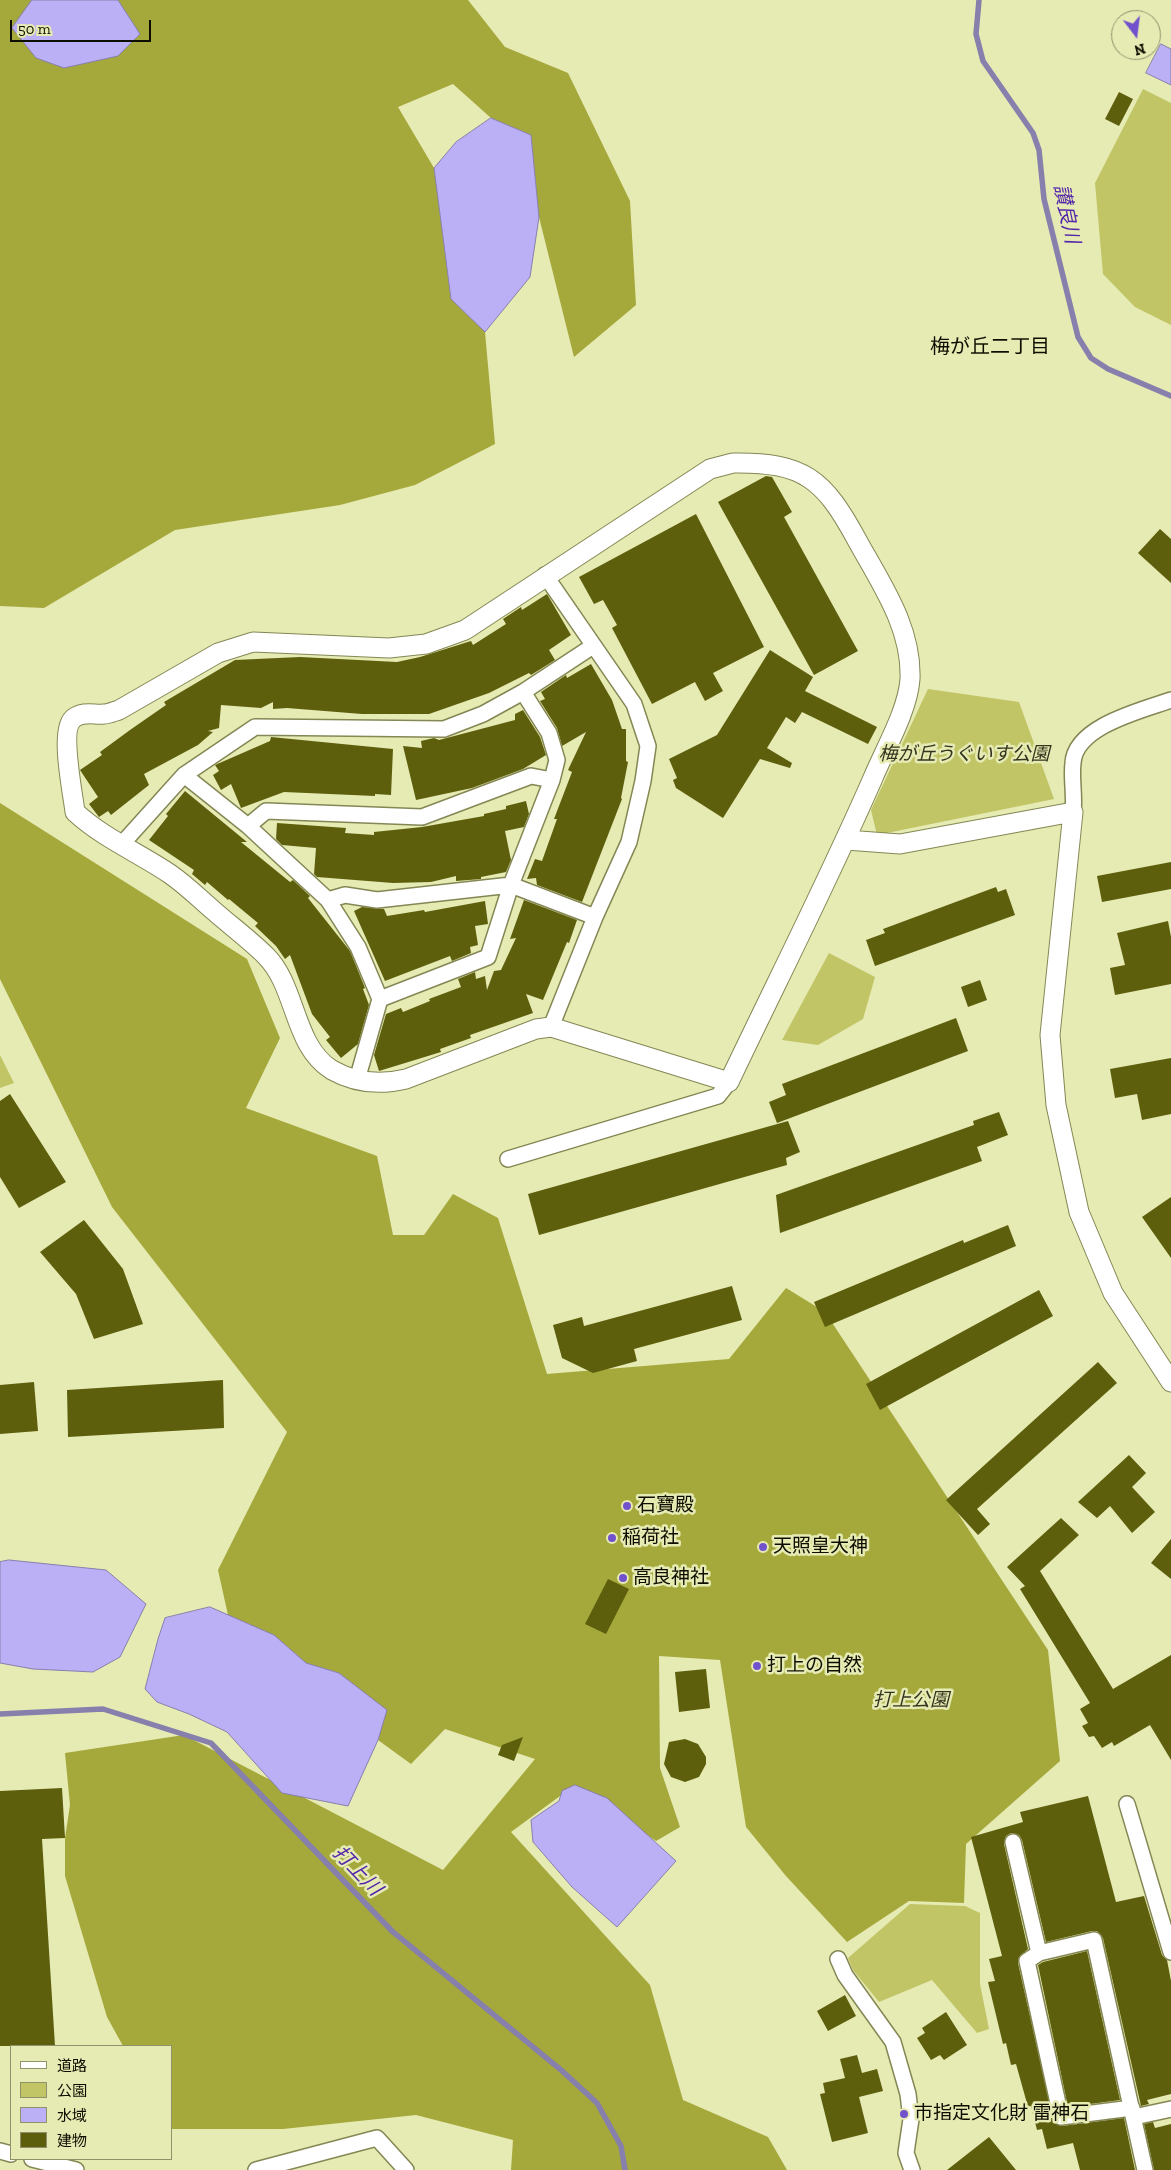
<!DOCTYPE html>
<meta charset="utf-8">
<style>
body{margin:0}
#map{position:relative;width:1171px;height:2170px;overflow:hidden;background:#e6eab3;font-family:"Zilla Slab","Noto Sans JP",serif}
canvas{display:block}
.legend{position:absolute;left:10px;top:2045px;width:162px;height:115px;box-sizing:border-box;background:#e6eab3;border:1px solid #90926b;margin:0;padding:6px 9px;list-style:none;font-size:15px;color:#0e0e00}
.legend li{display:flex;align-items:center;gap:10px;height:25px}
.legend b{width:25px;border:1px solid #90926b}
.north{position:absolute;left:1111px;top:10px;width:50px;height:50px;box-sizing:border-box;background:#e6eab3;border:1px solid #90926b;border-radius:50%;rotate:165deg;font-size:14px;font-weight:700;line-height:20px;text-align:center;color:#0e0e00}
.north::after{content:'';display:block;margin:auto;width:18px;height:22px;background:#7252cc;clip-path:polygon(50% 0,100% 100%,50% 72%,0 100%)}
.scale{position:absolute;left:10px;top:20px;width:141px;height:22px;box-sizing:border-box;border:2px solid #0e0e00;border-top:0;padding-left:6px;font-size:15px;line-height:18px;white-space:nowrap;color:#0e0e00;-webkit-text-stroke:4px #e6eab3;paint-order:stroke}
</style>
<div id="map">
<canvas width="1171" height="2170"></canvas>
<ul class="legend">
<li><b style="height:6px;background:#fff"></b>道路</li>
<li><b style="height:14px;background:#c1c566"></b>公園</li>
<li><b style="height:14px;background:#bbb0f6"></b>水域</li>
<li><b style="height:14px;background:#5d5f0d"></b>建物</li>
</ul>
<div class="north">N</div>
<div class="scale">50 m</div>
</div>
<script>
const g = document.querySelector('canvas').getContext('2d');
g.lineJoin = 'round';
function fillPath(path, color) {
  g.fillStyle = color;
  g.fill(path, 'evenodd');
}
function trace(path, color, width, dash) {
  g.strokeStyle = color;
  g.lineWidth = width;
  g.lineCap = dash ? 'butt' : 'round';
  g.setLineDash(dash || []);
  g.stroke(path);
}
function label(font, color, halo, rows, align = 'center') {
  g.font = font + ' "Zilla Slab","Noto Sans JP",serif';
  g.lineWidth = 5;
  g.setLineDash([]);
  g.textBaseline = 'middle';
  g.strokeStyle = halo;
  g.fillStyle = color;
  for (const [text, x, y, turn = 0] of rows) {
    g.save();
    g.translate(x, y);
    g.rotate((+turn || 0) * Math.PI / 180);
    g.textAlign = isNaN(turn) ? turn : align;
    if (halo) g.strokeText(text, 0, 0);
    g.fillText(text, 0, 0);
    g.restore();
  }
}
const green = new Path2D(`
 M1143 89 1171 103V325L1135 307 1103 274 1095 183Z
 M928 689 1019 702 1054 799 877 835 871 810Z
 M829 953 875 977 863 1019 818 1045 782 1040Z
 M0 1055 14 1083 0 1088Z
 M910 1904 965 1906 980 1913V1984L989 2029 977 2033 932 1980 879 2002 853 1970 848 1958Z`);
const forest = new Path2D(`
 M0 0H468L505 47 568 73 630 201 636 305 574 357 539 217 531 135 491 118 453 84 398 107 434 168 451 299 485 332 495 444 415 485 340 505 175 530 44 608 0 606Z
 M0 803 247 959 280 1038 246 1108 377 1156 393 1235H424L453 1194 498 1218 547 1374 729 1359 786 1288 825 1312 1048 1650 1060 1761 966 1844 964 1903 909 1901 847 1942 786 1876 746 1827 720 1660 659 1656 660 1768 680 1827 656 1841 575 1785 511 1832 650 1985 683 2100 768 2137 787 2170H511L513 2140 416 2115 283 2129H171V2046H123L107 2017 65 1876V1838L70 1805 65 1753 184 1735 443 1870 535 1759 445 1729 411 1764 378 1740 386 1710 339 1673 306 1663 274 1635 228 1615 218 1570 287 1432 112 1207 0 979Z`);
const water = new Path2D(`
 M32 0H118L140 34 118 56 64 68 36 58 12 28Z
 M1161 44 1171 49V85L1146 73Z
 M491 118 531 135 539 217 530 277 485 332 451 299 434 168 456 142Z
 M9 1560 106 1570 146 1604 120 1657 93 1672 33 1669 0 1663V1562Z
 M210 1607 274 1635 306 1663 339 1673 387 1710 378 1740 348 1806 282 1793 227 1732 189 1714 157 1702 145 1689 158 1639 165 1618Z
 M575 1785 607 1798 676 1861 617 1927 572 1887 533 1842 531 1820 559 1801 562 1791Z`);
const stream = new Path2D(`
 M979 0 976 34 983 61 1033 133 1039 150 1044 199 1078 337 1091 358 1108 369 1171 396
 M0 1714 103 1709 211 1743 392 1931 560 2069 597 2103 621 2146 625 2170`);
const building = new Path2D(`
 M1119 92 1133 99 1119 126 1105 119Z
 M766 476 772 477 792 512 784 517 858 651 814 675 718 502Z
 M696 514 764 647 713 673 723 691 705 701 695 682 652 704 612 628 617 625 603 600 594 604 579 577Z
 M1160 529 1171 539V583L1138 553Z
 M547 594 571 635 549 650 555 660 531 675 529 673 489 693 429 714H362L287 708 273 709V702L261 708 221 705 219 728 208 731 213 732 198 745 144 774 149 785 111 815 108 811 99 817 89 804 98 797 80 770 102 755 100 752 130 730 166 705 164 702 235 660 300 657 397 662 420 657 471 641 473 645 506 624 503 619 521 607 522 610Z
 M770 650 813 677 805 691 877 727 868 744 802 712 795 723 786 717 767 748 792 763 790 768 760 759 723 818 676 788 673 780 677 778 669 759 717 735Z
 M591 664 612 700 622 729H626V761L628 762 621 798 622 799 582 902 537 885 536 878 527 879 535 859 542 861 557 819H554L572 772 568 770 586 732 562 746 557 728 540 701 545 699 541 692 566 675 567 678Z
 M523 710 540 737 546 755 523 769 472 788 416 800 403 746 422 748 421 741 434 738 439 740 515 720V714Z
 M271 737 393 749 391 795 375 794V796L284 792 241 808 231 784 221 790 213 775 219 771 215 765 270 741Z
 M185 791 247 842H241L290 882 293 880 310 896 308 898 350 951 365 988 363 989 369 1005 358 1044 341 1058 326 1040 330 1037 312 1014 290 955 285 959 276 946 255 926 258 923 229 899 228 900 207 882 205 885 192 874 194 870 149 840 168 816 166 814Z
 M526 801 529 814 524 827 505 831 511 860 506 872 481 877V879L456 881V876L431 882 393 883 317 877 314 874 316 848 282 845 276 839 277 823 346 828 345 833 374 835V832L422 827 484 816V814L506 809V806Z
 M1171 862V889L1102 902 1097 876Z
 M996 887 998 892 1006 889 1015 915 875 966 866 940 885 933 883 929Z
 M524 900 577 920 569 943 567 942 543 1000 526 994 533 1013 470 1035 471 1038 440 1049 441 1052 379 1071 374 1055 386 1014 401 1008 403 1012 430 1001 429 999 461 987 458 979 475 972 476 979 485 976 487 990 494 971 501 970 516 938 510 939Z
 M485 901 488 924 475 926 478 945 470 947 471 953 452 961 450 956 385 981 354 911 362 907 384 909 387 916 424 910 425 912Z
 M1168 921 1171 937V984L1115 995 1110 968 1125 965 1117 933Z
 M980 980 987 1000 968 1007 961 987Z
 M956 1018 968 1051 777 1123 769 1102 786 1095 782 1084Z
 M1171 1058V1114L1142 1120 1137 1094 1115 1098 1110 1069Z
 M10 1094 66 1182 19 1208 0 1177V1101Z
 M999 1112 1008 1135 977 1147 982 1161 780 1233 776 1195 974 1125 973 1121Z
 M788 1121 800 1152 786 1158 787 1165 539 1235 528 1194Z
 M1171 1197V1258L1142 1217Z
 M84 1220 123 1269 143 1324 94 1339 76 1294 40 1252Z
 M1008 1225 1016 1246 825 1327 814 1302 963 1240 964 1243Z
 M732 1286 742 1320 634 1349 637 1361 593 1373 562 1358 553 1325 582 1317 584 1326Z
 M1039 1290 1053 1316 880 1410 866 1384Z
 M1098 1362 1117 1383 977 1509 990 1524 978 1535 946 1500Z
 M223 1380 224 1428 68 1437 67 1390Z
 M34 1382 38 1431 0 1434V1385Z
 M1129 1455 1146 1473 1132 1487 1155 1512 1132 1533 1110 1506 1097 1518 1078 1502Z
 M1061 1518 1079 1535 1040 1571 1113 1689 1171 1655V1760L1150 1725 1114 1746 1112 1742 1102 1748 1094 1736 1089 1737 1082 1726 1088 1723 1080 1709 1090 1703 1020 1589 1025 1586 1007 1567Z
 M1171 1539V1579L1151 1563Z
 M608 1579 629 1589 606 1634 585 1624Z
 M706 1669 710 1708 679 1712 675 1672Z
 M523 1737 514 1761 498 1755 502 1745Z
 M685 1739 698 1744 706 1757V1764L699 1777 685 1782 671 1777 664 1764 669 1742Z
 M62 1788 65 1838 42 1839 55 2046H0V1791Z
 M1088 1796 1116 1902 1144 1896 1162 1955 1167 1960 1171 1981V2094L1147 2100 1149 2104 1141 2106 1103 1938 1097 1931H1092L1046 1942 1022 1840 1019 1835 1011 1833 1006 1836 1004 1844 1028 1949 1019 1957 1018 1963 1054 2123 1062 2126 1124 2118 1135 2170H1080L1073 2143 1047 2149 1042 2129 1037 2130 1031 2106 1028 2107 1016 2064 1011 2065 1006 2043 1003 2044 988 1982 995 1981 989 1959 1002 1956 971 1837 1023 1822 1020 1812Z
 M1087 1951 1120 2100 1068 2107 1038 1965 1043 1962Z
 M845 1995 856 2016 828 2031 817 2011Z
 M946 2012 967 2045 944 2060 940 2055 931 2060 917 2038 925 2033 922 2028Z
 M857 2055 862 2073 877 2069 883 2091 859 2097 868 2133 832 2142 820 2094 825 2093 823 2083 845 2078 840 2059Z
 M1153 2122 1155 2128 1171 2124V2170H1154L1144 2124Z
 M989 2137 1016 2170H947Z`);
const minor = new Path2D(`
 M545 575 634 704 648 746 643 781 629 842 595 917 551 1027
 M184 775 248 826 328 900 358 947 380 999 357 1080
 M1073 812C1075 796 1071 779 1073 763 1075 726 1143 710 1171 700
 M248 826 266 811 422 817 531 776 552 780
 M121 845 184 775 255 727 444 729 483 714 523 692 593 646
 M328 900 345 895 377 900 511 885 595 917
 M380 999 488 957 511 885 552 780 557 760 549 733 523 692
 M508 1159 718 1096 729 1082
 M1127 1804 1171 1952
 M1013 1842 1039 1953 1027 1961 1061 2117 1132 2108
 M1039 1953 1094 1940 1145 2170
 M838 1959 845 1975 893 2042 908 2094 911 2119 906 2153 912 2170
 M1134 2117 1171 2109
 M0 2151 11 2154
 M32 2159 76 2170
 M256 2170 377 2138 406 2170`);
const tertiary = new Path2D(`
 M733 463C804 462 824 479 857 540 881 584 912 627 910 679 908 710 885 749 873 778 828 881 777 981 729 1082L551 1027 536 1029 406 1079C381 1085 355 1083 332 1070 293 1046 297 987 266 956 250 940 231 926 214 911 200 899 186 885 170 874 139 853 103 838 75 812 73 794 59 728 74 718 84 711 94 715 104 714 109 714 115 711 119 710L218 653 253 642 389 648 426 644 465 630 710 469Z
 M846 840 900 844 1073 812 1050 1035 1056 1105 1079 1212 1113 1293 1171 1382`);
const markers = [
 [627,1506,5,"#7252cc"],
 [612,1538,5,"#7252cc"],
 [763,1547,5,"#7252cc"],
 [623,1578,5,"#7252cc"],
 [757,1666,5,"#7252cc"],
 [904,2114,5,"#7252cc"]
];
const parkNames = [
 ["梅が丘うぐいす公園",964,755],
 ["打上公園",911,1701]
];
const poiNames = [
 ["石寶殿",637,1506],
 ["稲荷社",622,1538],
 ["天照皇大神",773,1547],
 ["高良神社",633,1578],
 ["打上の自然",767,1666],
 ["市指定文化財 雷神石",914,2114]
];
const waterNames = [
 ["讃良川",1066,214,78],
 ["打上川",357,1871,46]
];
const neighbourhoodNames = [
 ["梅が丘二丁目",990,347]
];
fillPath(green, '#c1c566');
fillPath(forest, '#a5a83b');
fillPath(water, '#bbb0f6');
trace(water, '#877fac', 1);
trace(stream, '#877fac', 5.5);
fillPath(building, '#5d5f0d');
trace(minor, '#848754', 18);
trace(tertiary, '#848754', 21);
trace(minor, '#fff', 15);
trace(tertiary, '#fff', 19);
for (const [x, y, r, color] of markers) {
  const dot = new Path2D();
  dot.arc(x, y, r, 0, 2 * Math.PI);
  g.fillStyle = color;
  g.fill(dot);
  trace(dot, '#e6eab3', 2);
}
label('italic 19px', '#34351e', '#e6eab3', parkNames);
label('19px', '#0e0e00', '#e6eab3', poiNames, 'left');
label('italic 20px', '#5326aa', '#e6eab3', waterNames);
label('20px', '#0e0e00', '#e6eab3', neighbourhoodNames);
</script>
